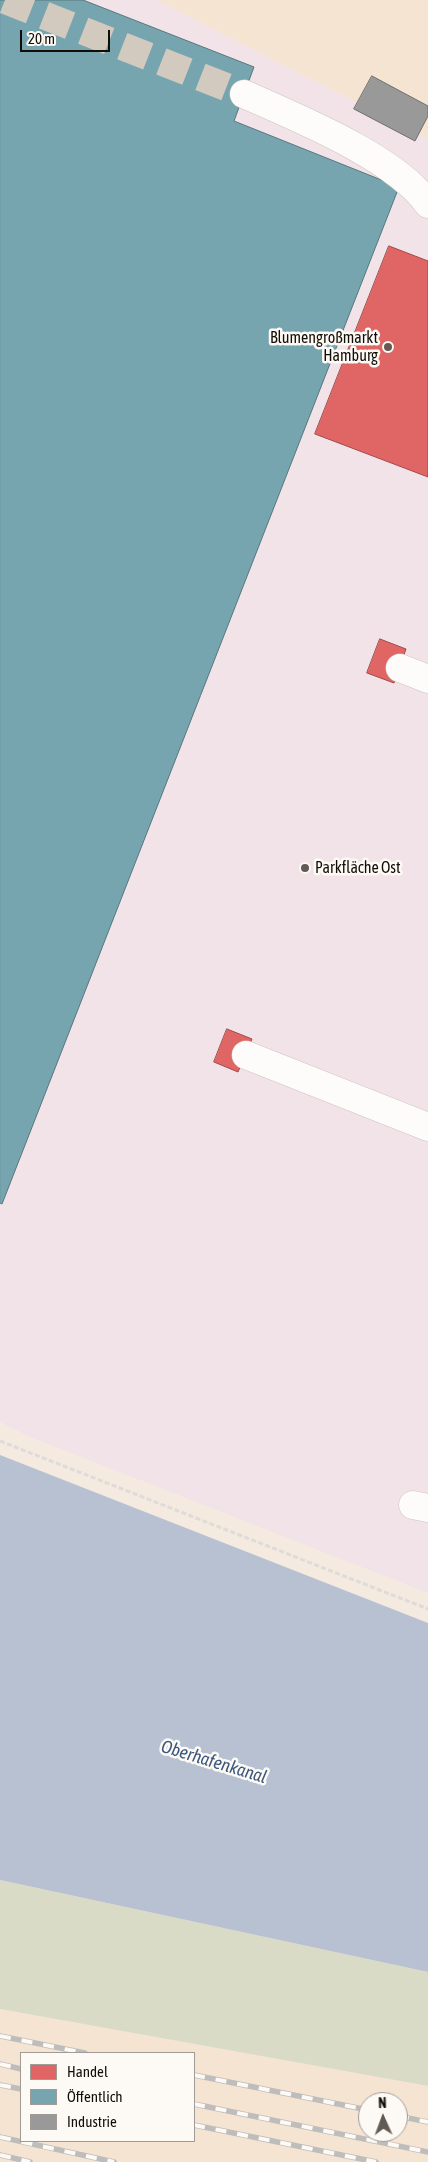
<!DOCTYPE html>
<meta charset="utf-8">
<style>
body{margin:0}
#map{position:relative;width:428px;height:2162px;overflow:hidden;background:#f4eae0;font-family:"Asap Condensed",sans-serif}
canvas{display:block}
.legend{position:absolute;left:20px;top:2052px;width:175px;height:90px;box-sizing:border-box;background:#fdfaf6;border:1px solid #9f9b96;margin:0;padding:6px 9px;list-style:none;font-size:15px;color:#130d07}
.legend li{display:flex;align-items:center;gap:10px;height:25px}
.legend b{width:25px;border:1px solid #9f9b96}
.north{position:absolute;left:358px;top:2092px;width:50px;height:50px;box-sizing:border-box;background:#fdfaf6;border:1px solid #9f9b96;border-radius:50%;rotate:358deg;font-size:14px;font-weight:700;line-height:20px;text-align:center;color:#130d07}
.north::after{content:'';display:block;margin:auto;width:18px;height:22px;background:#625a53;clip-path:polygon(50% 0,100% 100%,50% 72%,0 100%)}
.scale{position:absolute;left:20px;top:30px;width:90px;height:22px;box-sizing:border-box;border:2px solid #130d07;border-top:0;padding-left:6px;font-size:15px;line-height:18px;white-space:nowrap;color:#130d07;-webkit-text-stroke:4px #fdfaf6;paint-order:stroke}
</style>
<div id="map">
<canvas width="428" height="2162"></canvas>
<ul class="legend">
<li><b style="height:14px;background:#e06666"></b>Handel</li>
<li><b style="height:14px;background:#76a5af"></b>Öffentlich</li>
<li><b style="height:14px;background:#999"></b>Industrie</li>
</ul>
<div class="north">N</div>
<div class="scale">20 m</div>
</div>
<script>
const g = document.querySelector('canvas').getContext('2d');
g.lineJoin = 'round';
function fillPath(path, color) {
  g.fillStyle = color;
  g.fill(path, 'evenodd');
}
function trace(path, color, width, dash) {
  g.strokeStyle = color;
  g.lineWidth = width;
  g.lineCap = dash ? 'butt' : 'round';
  g.setLineDash(dash || []);
  g.stroke(path);
}
function label(font, color, halo, rows, align = 'center') {
  g.font = font + ' "Asap Condensed",sans-serif';
  g.lineWidth = 5;
  g.setLineDash([]);
  g.textBaseline = 'middle';
  g.strokeStyle = halo;
  g.fillStyle = color;
  for (const [text, x, y, turn = 0] of rows) {
    g.save();
    g.translate(x, y);
    g.rotate((+turn || 0) * Math.PI / 180);
    g.textAlign = isNaN(turn) ? turn : align;
    if (halo) g.strokeText(text, 0, 0);
    g.fillText(text, 0, 0);
    g.restore();
  }
}
const commercial = new Path2D(`
 M0 0H157L428 139V1593L28 1436 0 1422Z`);
const built = new Path2D(`
 M157 0H428V139L217 31Z
 M0 2009 428 2086V2162H0ZM21 2053H194V2141H21ZM368 2102H398V2132H368Z`);
const green = new Path2D(`
 M0 1880 428 1972V2086L0 2009Z`);
const water = new Path2D(`
 M0 1455 428 1623V1972L0 1880Z`);
const shops = new Path2D(`
 M389 246 428 261V477L315 434Z
 M380 639 406 649 394 683 367 673Z
 M227 1029 252 1039 238 1072 214 1062Z`);
const public = new Path2D(`
 M0 0H83L254 67 234 121 399 187 2 1204 0 1203Z`);
const industry = new Path2D(`
 M372 76 428 106V116L415 141 354 109Z`);
const minorTunnel = new Path2D(`
 M5 0 244 94`);
const path = new Path2D(`
 M0 1441 428 1609`);
const minor = new Path2D(`
 M244 94C297 118 395 157 428 204
 M400 668 428 679
 M246 1055 428 1127
 M413 1505 428 1508`);
const rail = new Path2D(`
 M0 2036 85 2053
 M0 2064 21 2069
 M194 2075 368 2110
 M0 2085 21 2089
 M194 2104 428 2152
 M398 2116 428 2122
 M194 2125 376 2162
 M0 2137 114 2162
 M0 2155 30 2162`);
const markers = [
 [388,347,5,"#625a53"],
 [305,868,5,"#625a53"]
];
const poiNames = [
 ["Blumengroßmarkt",378,338],
 ["Hamburg",378,356],
 ["Parkfläche Ost",315,868,"left"]
];
const waterNames = [
 ["Oberhafenkanal",214,1762,17]
];
fillPath(commercial, '#f1e3e8');
fillPath(built, '#f6e4d3');
fillPath(green, '#dadbc7');
fillPath(water, '#b8c1d1');
fillPath(shops, '#e06666');
trace(shops, '#a24b4a', 1);
fillPath(public, '#76a5af');
trace(public, '#58777d', 1);
fillPath(industry, '#999');
trace(industry, '#716f6d', 1);
trace(minorTunnel, '#d2c9bf', 28, [28, 14]);
trace(minor, '#cdc5bd', 29);
trace(path, '#dedbd8', 3, [5, 2.5]);
trace(minor, '#fdfcfa', 28);
trace(rail, '#bfbdbb', 5.5);
trace(rail, '#fdfaf6', 4, [11]);
for (const [x, y, r, color] of markers) {
  const dot = new Path2D();
  dot.arc(x, y, r, 0, 2 * Math.PI);
  g.fillStyle = color;
  g.fill(dot);
  trace(dot, '#fdfaf6', 2);
}
label('16px', '#130d07', '#fdfaf6', poiNames, 'right');
label('italic 18px', '#3b577e', '#fdfaf6', waterNames);
</script>
